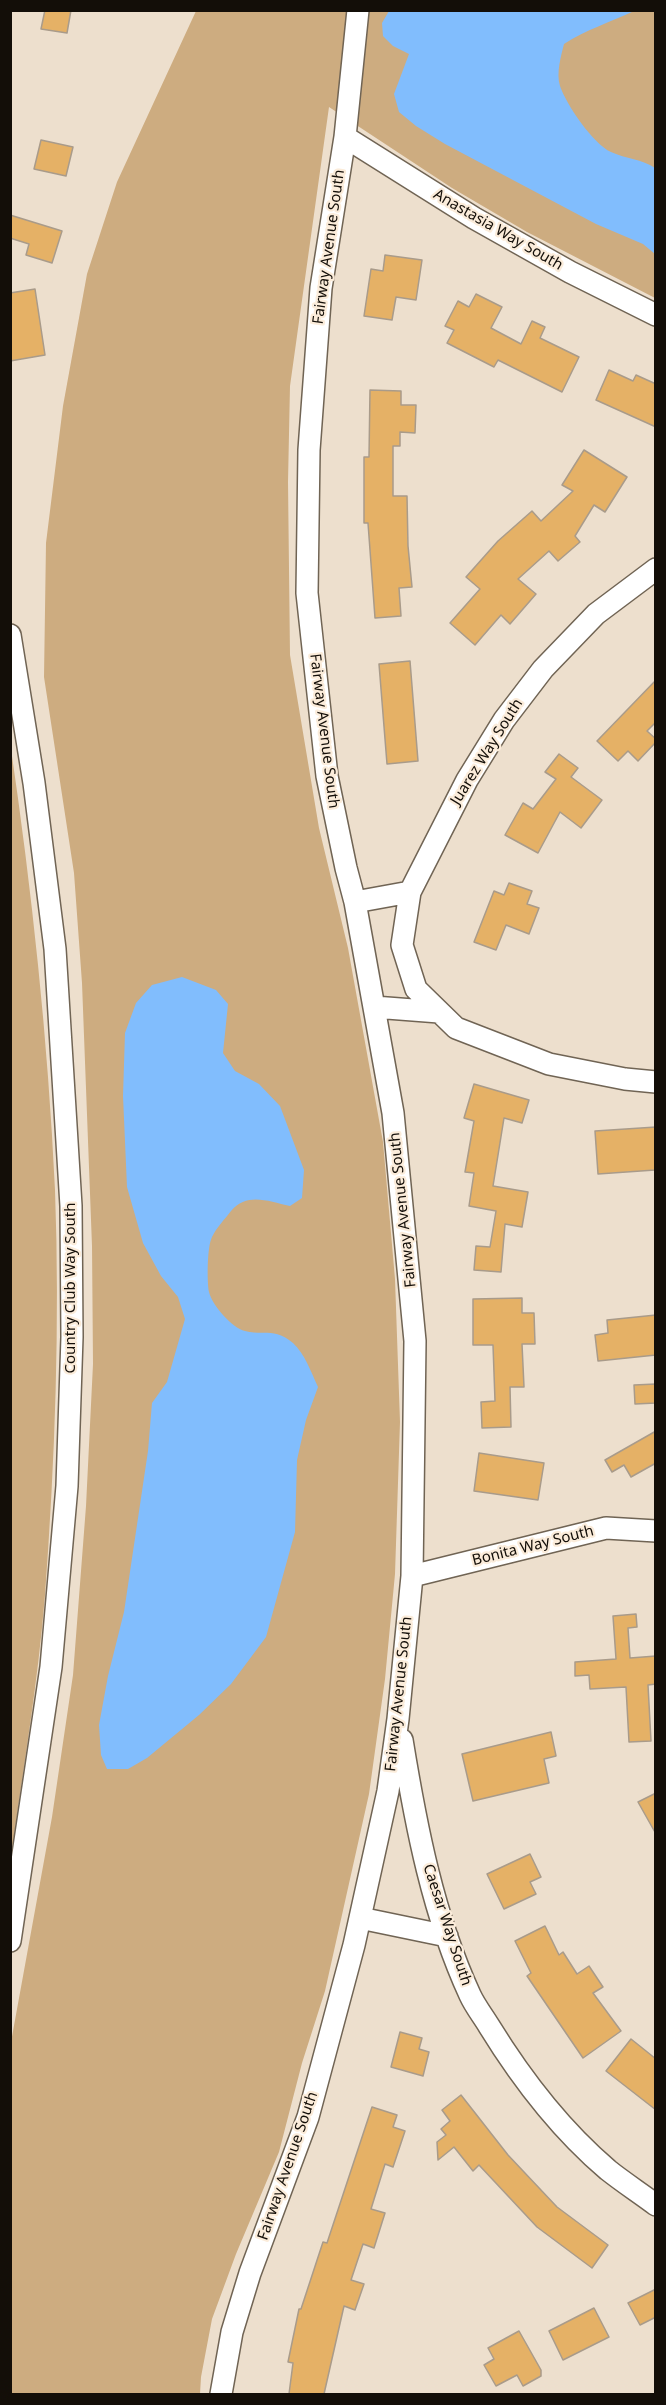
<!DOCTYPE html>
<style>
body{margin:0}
#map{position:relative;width:666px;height:2405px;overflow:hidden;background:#eddfcd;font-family:"Noto Sans",sans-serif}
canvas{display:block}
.frame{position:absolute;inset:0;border:12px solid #130e08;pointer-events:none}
</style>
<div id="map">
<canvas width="666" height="2405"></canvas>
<div class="frame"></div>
</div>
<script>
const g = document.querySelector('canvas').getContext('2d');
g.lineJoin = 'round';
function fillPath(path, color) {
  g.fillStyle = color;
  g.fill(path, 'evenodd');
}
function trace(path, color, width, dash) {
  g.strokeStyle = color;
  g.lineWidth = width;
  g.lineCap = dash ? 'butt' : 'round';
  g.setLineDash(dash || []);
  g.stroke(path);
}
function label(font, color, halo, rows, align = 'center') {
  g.font = font + ' "Noto Sans",sans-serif';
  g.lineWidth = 4.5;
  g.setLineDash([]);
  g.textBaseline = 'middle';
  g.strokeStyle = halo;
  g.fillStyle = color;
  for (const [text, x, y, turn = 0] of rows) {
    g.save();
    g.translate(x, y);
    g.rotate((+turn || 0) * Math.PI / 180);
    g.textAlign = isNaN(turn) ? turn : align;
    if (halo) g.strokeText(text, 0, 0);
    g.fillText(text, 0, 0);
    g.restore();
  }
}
const green = new Path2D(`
 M196 11H655V298L527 232 452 188 329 107 290 386 288 482 290 655 319 828 348 948 383 1142 395 1279 400 1422 395 1574 385 1679 369 1794 325 1991 302 2063 279 2152 236 2254 212 2319 201 2377 200 2394H11V2042L52 1817 73 1675 86 1506 93 1364 92 1246 82 983 74 873 44 677 46 543 63 406 87 274 117 182Z
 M10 742C32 891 48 1040 55 1190 60 1324 55 1460 45 1595 38 1682 23 1770 11 1857Z`);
const water = new Path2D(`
 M389 11H634C611 22 585 30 564 44 561 56 556 73 560 86 566 104 593 144 611 152 626 159 642 159 655 168V254L643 244 596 224 445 144 416 126 399 112 394 94 409 54 393 46 383 36 382 23Z
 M182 977 216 990 228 1004 223 1053 235 1071 259 1084 280 1106 304 1170 302 1198 290 1206C268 1201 247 1192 231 1211 225 1219 216 1228 212 1237 207 1247 207 1281 209 1292 212 1305 232 1328 245 1331 264 1336 274 1327 293 1343 305 1354 311 1372 318 1387L306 1420 297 1460 295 1532 266 1637 231 1684 199 1715 147 1758 128 1769H107L101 1755 99 1725 108 1676 124 1612 148 1451 152 1403 167 1382 185 1319 178 1297 161 1276 143 1243 127 1187 123 1096 125 1033 136 1003 152 985Z`);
const building = new Path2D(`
 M45 10H71L67 33 41 29Z
 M41 140 73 147 66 176 34 169Z
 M10 215 62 231 52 263 26 255 29 244 10 238Z
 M385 255 422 260 416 300 396 297 392 320 364 316 371 269 383 271Z
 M35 289 45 355 10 361V293Z
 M476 294 502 307 491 328 521 344 532 321 545 327 540 338 579 357 562 392 498 360 494 367 447 343 454 330 445 326 458 301 469 307Z
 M609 370 633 381 636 375 656 384V427L596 400Z
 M370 390 401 391V405H416L415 433 400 432V446H393V496H407L408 546 412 587 399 588 401 616 375 618 368 523H364V457H369Z
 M584 450 627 477 605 512 594 505 575 536 580 542 558 561 549 551 518 579 536 594 510 624 501 615 475 645 450 623 480 589 466 577 498 541 532 511 541 521 573 491 562 485Z
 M410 661 418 761 387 764 379 664Z
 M656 680V722L647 731 656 739V742L638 761 628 751 618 761 597 741Z
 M559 754 578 768 571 777 602 800 581 828 560 812 538 853 505 835 523 803 533 809 556 779 545 772Z
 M509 883 532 891 527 904 539 908 529 934 506 925 496 950 474 942 494 891 504 895Z
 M474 1084 529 1100 522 1123 504 1118 493 1186 528 1192 522 1227 505 1224 501 1272 474 1270 476 1246 490 1247 496 1211 469 1206 474 1173 465 1172 474 1121 464 1118Z
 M656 1127 655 1170 598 1174 595 1131Z
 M522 1298V1313H534L535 1344H522L524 1387H510L511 1427 482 1428 481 1402 495 1401 493 1345H473V1299Z
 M656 1315V1355L598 1361 595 1335 608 1333 607 1320Z
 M656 1384V1403L635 1404 634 1385Z
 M656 1431V1463L631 1477 624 1465 612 1472 605 1460Z
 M479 1453 544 1463 538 1500 474 1491Z
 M636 1614 637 1627 628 1628 630 1658 656 1656V1684L648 1685 651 1741 629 1742 626 1687 590 1689 589 1675 575 1676V1662L616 1659 613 1616Z
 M551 1732 556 1756 544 1759 549 1783 473 1801 462 1754Z
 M656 1793V1834L638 1802Z
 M530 1854 541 1877 530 1882 536 1894 504 1909 487 1874Z
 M545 1926 559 1955 563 1952 577 1974 589 1966 603 1987 593 1993 621 2031 583 2058 527 1976 531 1973 515 1941Z
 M400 2032 422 2038 419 2049 429 2052 423 2076 391 2067Z
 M631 2039 656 2059V2110L606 2071Z
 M461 2095 508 2155 557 2207 608 2245 592 2268 537 2227 479 2165 473 2171 454 2147 438 2160 437 2142 446 2135 441 2129 450 2121 442 2110Z
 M372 2107 397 2115 393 2127 405 2131 393 2167 385 2164 371 2209 385 2213 374 2248 363 2244 351 2280 364 2284 355 2310 344 2306 324 2394H289L293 2363 288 2362 299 2309H301L323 2242 327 2243Z
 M656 2289V2317L640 2325 628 2303Z
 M594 2308 609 2337 563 2360 549 2331Z
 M519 2331 541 2370V2376L523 2386 517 2375 496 2386 484 2365 494 2359 488 2348Z`);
const minor = new Path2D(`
 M345 137 474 218 570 272 656 315
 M10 635 34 783 55 949 71 1206 72 1337 67 1486 51 1667 10 1941
 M410 892 402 945 416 989 456 1028 549 1064 625 1079 656 1082
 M355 902 410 892 467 780 504 720 543 669 596 614 656 569
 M374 1007 439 1012
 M412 1576 606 1528 656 1531
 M402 1740C416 1826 433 1915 470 1995 475 2006 483 2016 489 2026 521 2078 561 2130 608 2170 623 2182 640 2193 656 2205
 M360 1918 447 1936
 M221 2394 232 2332 250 2273 308 2117 354 1945 388 1791 398 1719 412 1576 415 1341 393 1113 355 902 346 868 327 776 307 593 309 450 321 288 345 137 358 10`);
const streetNames = [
 ["Anastasia Way South",498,230,30],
 ["Fairway Avenue South",329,247,-82],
 ["Fairway Avenue South",324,731,83],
 ["Juarez Way South",487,752,-58],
 ["Fairway Avenue South",403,1210,-96],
 ["Country Club Way South",71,1288,-90],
 ["Bonita Way South",533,1546,-14],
 ["Fairway Avenue South",399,1694,-84],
 ["Caesar Way South",447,1925,72],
 ["Fairway Avenue South",288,2166,-71]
];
fillPath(green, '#cdac80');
fillPath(water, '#81bdfd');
fillPath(building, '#e5b166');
trace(building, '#a99b8a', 1.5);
trace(minor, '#706454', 24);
trace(minor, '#fff', 21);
label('15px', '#130e08', '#fbecda', streetNames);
</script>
